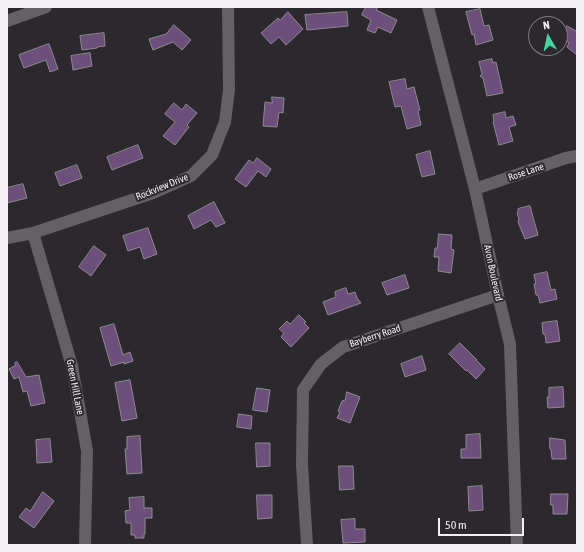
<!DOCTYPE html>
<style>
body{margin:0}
#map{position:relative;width:584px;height:552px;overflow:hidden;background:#2c292e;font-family:"Asap Condensed",sans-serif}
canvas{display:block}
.frame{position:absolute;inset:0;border:8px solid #f2f0f3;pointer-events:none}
.north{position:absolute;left:528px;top:16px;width:40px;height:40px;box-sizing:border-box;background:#2c292e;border:1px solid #7b797d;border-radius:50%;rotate:351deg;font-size:11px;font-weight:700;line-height:16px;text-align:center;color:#f2f0f3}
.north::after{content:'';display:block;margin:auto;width:14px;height:18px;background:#45d49f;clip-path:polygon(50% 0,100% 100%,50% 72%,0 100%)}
.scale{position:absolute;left:438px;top:518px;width:86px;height:18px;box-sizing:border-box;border:2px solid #f2f0f3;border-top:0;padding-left:5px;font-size:12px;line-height:14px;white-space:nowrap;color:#f2f0f3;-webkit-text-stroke:3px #2c292e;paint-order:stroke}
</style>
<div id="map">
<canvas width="584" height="552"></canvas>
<div class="frame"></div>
<div class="north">N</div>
<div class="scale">50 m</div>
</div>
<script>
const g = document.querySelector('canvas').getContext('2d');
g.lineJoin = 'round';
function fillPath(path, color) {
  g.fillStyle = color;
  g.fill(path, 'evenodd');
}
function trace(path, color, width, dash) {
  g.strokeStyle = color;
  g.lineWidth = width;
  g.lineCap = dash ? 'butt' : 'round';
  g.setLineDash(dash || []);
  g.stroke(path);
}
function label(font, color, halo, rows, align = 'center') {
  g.font = font + ' "Asap Condensed",sans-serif';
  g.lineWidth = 4;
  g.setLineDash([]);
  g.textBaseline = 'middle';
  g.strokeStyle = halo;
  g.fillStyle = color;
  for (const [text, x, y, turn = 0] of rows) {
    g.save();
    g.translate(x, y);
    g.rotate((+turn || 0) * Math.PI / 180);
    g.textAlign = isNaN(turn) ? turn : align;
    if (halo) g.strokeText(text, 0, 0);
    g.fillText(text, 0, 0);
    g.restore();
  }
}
const building = new Path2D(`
 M366 7H378L376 10 397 20 391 33 378 27 375 33 367 30 371 20 362 15Z
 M480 9 484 26 489 25 493 40 476 45 474 34 472 35 466 12Z
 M288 12 303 29 286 45 279 37 271 44 261 33 278 18 280 20Z
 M347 12 348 26 307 30 305 15Z
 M174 25 191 40 182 50 173 42 153 50 149 39 166 34Z
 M567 26 576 31 577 30V55L567 47 569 43 560 35Z
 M104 33 105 46 97 47V48L82 50 80 36Z
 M49 44 58 69 50 72 46 60 24 68 19 55Z
 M90 53 92 66 73 70 71 56Z
 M492 59 493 63 496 62 503 93 487 96 483 78 480 76 482 74 479 62Z
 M405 79 407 89 414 87 420 110 418 111 421 125 407 129 401 106 395 107 389 82Z
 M272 97 284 98 283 113 279 112 277 127 263 126 265 102 272 103Z
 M174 103 182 110 186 104 197 113 187 125 189 127 175 145 163 136 175 122 165 114Z
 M505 112 506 118 513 116 516 125 509 127 513 141 499 145 493 122 494 121 493 115Z
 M138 145 143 158 112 170 107 157Z
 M430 151 435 174 422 177 416 155Z
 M257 158 271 169 266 177 258 171 246 187 235 179 249 160 253 163Z
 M77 165 82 178 60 186 55 173Z
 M23 184 27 198 7 203V188Z
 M214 202 225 223 216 227 211 220 194 229 188 216Z
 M530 206 538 235 525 239 518 222 519 219 517 213 518 212V209Z
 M148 228 157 254 144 259 140 247 128 251 123 236Z
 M439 234 452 235 451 249 454 250 451 273 438 271 439 257H434L435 248H437Z
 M94 246 106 255 91 276 79 267Z
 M547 272 551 290 555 289 557 299 540 303 538 295H536L534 284H536L534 275Z
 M405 275 409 288 387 295 382 283Z
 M346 288 348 294 355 292 357 298 361 303 328 315 323 302 336 297 335 292Z
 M299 315 306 322 304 323 309 328 291 347 281 337 284 333 279 329 287 321 290 324Z
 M557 321 560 341 546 343 545 334H543L542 323Z
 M114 324 123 355 130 352 133 361 124 364V362L111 366 100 328Z
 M460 343 477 360H476L485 369 476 379 467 370 466 371 449 354Z
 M422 356 426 370 405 377 401 364Z
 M17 362 26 377 39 375 45 403 31 406 27 391 23 392 19 377 14 379 9 369 16 365 15 363Z
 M130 380 137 418 122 421 115 383Z
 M563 387 564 407 548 408 547 397H549V388Z
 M257 388 270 390 267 412 253 410Z
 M347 392 360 397 350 423 337 418 340 412 338 411 342 401 345 400Z
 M239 414 252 416 251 429 237 427Z
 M480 434 481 458H461V449H466V435Z
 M140 436 142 473 127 474 125 449H127V437Z
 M550 438 565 440 566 459H552L551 450 550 449Z
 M50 439 52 462 37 463 36 440Z
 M256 443H270V466L257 467Z
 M339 466H353L354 489 340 490Z
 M482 486 483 510 469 511 468 487Z
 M43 492 54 501 34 528 19 517 26 508 30 511Z
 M551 494H568L567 514H553V505H551Z
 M257 495H272V518L258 519Z
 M144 497V508H152V518H145V533L144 535V538H135V535H131V523H126L125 511 130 510 129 498Z
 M355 519V529H365V542L343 543 341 520Z`);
const minor = new Path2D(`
 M428 7 475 189 498 295 510 344 517 545
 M7 21 46 7
 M475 189 566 158 577 156
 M33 233 72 366 87 451 85 545
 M7 238 33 233 153 193 191 176 212 155 225 122 229 90 228 7
 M307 545 302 465 303 390 321 364 343 347 498 295`);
const streetNames = [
 ["Rose Lane",526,172,-19],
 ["Rockview Drive",162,187,-22],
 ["Avon Boulevard",493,273,78],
 ["Bayberry Road",375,336,-18],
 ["Green Hill Lane",75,387,79]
];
fillPath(building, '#6c4f7a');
trace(building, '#8e8a90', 1);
trace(minor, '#636164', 12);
label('10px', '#f2f0f3', '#2c292e', streetNames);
</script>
